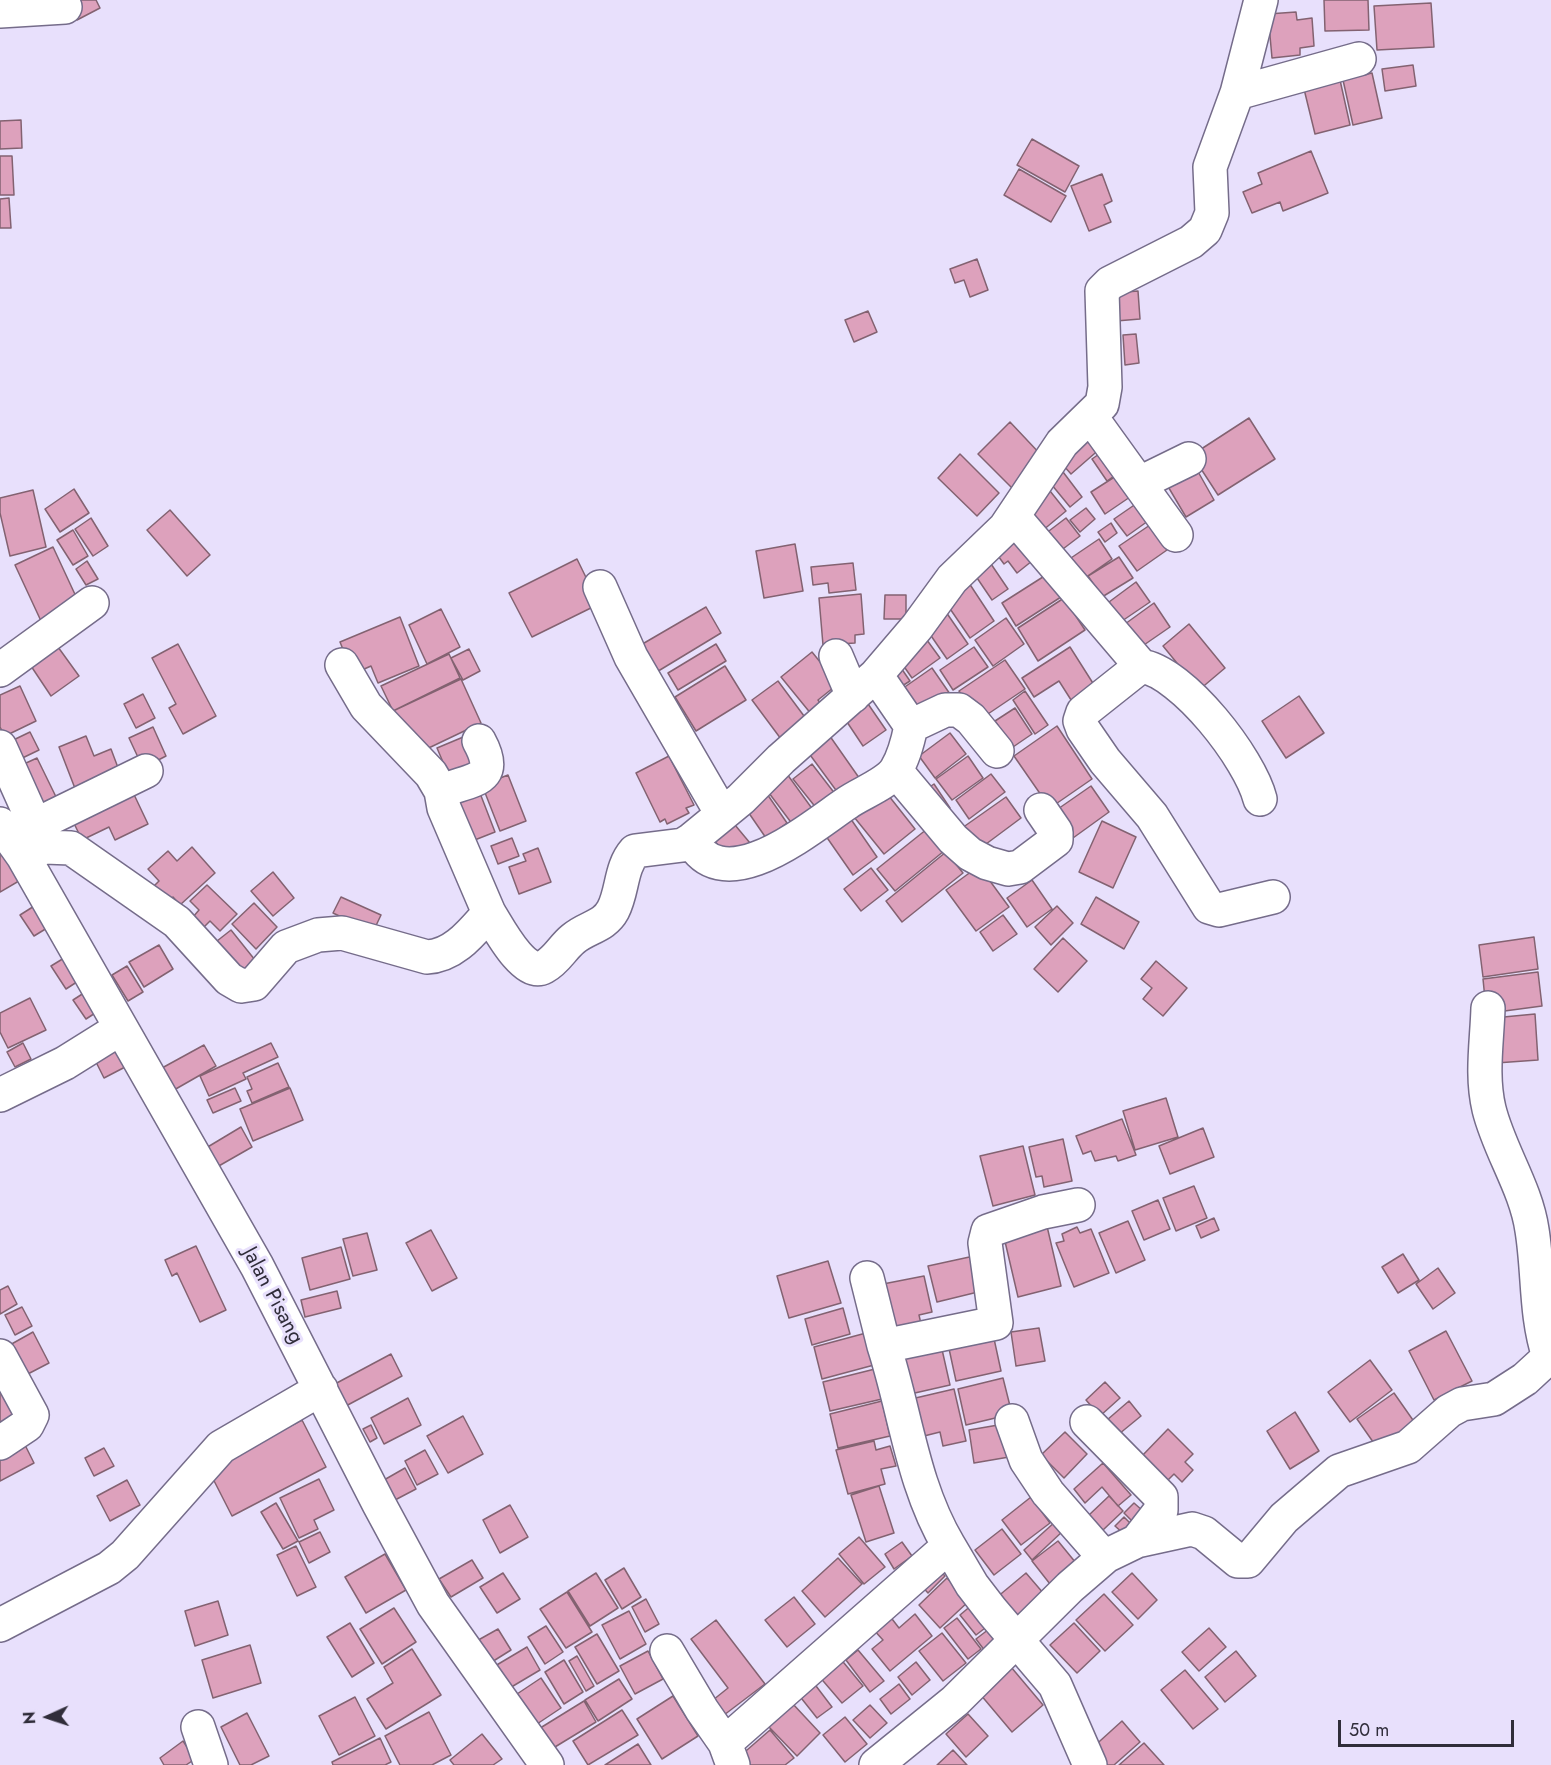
<!DOCTYPE html>
<style>
body{margin:0}
#map{position:relative;width:1551px;height:1765px;overflow:hidden;background:#e8e0fc;font-family:Jost,sans-serif}
canvas{display:block}
.north{position:absolute;left:18px;top:1687px;width:60px;height:60px;-webkit-text-stroke:4px #e8e0fc;paint-order:stroke;rotate:267deg;font-size:16px;font-weight:700;line-height:24px;text-align:center;color:#302d3a}
.north::after{content:'';display:block;margin:auto;width:21px;height:27px;background:#302d3a;clip-path:polygon(50% 0,100% 100%,50% 72%,0 100%)}
.scale{position:absolute;left:1338px;top:1720px;width:176px;height:27px;box-sizing:border-box;border:3px solid #302d3a;border-top:0;padding-left:8px;font-size:18px;line-height:21px;white-space:nowrap;color:#302d3a;-webkit-text-stroke:4px #e8e0fc;paint-order:stroke}
</style>
<div id="map">
<canvas width="1551" height="1765"></canvas>
<div class="north">N</div>
<div class="scale">50 m</div>
</div>
<script>
const g = document.querySelector('canvas').getContext('2d');
g.lineJoin = 'round';
function fillPath(path, color) {
  g.fillStyle = color;
  g.fill(path, 'evenodd');
}
function trace(path, color, width, dash) {
  g.strokeStyle = color;
  g.lineWidth = width;
  g.lineCap = dash ? 'butt' : 'round';
  g.setLineDash(dash || []);
  g.stroke(path);
}
function label(font, color, halo, rows, align = 'center') {
  g.font = font + ' Jost,sans-serif';
  g.lineWidth = 6;
  g.setLineDash([]);
  g.textBaseline = 'middle';
  g.strokeStyle = halo;
  g.fillStyle = color;
  for (const [text, x, y, turn = 0] of rows) {
    g.save();
    g.translate(x, y);
    g.rotate((+turn || 0) * Math.PI / 180);
    g.textAlign = isNaN(turn) ? turn : align;
    if (halo) g.strokeText(text, 0, 0);
    g.fillText(text, 0, 0);
    g.restore();
  }
}
const building = new Path2D(`
 M67 0H96L100 8 77 20Z
 M1324 0H1368L1369 30 1325 31Z
 M1431 3 1434 47 1377 50 1374 6Z
 M1296 12 1297 20 1312 18 1314 46 1300 48V55L1272 58 1268 14Z
 M1413 65 1416 86 1385 91 1382 69Z
 M1372 73 1382 118 1353 125 1343 80Z
 M1340 80 1350 125 1315 134 1304 89Z
 M21 120 22 148 0 149V121Z
 M1032 139 1079 166 1065 192 1017 165Z
 M1311 151 1328 193 1283 211 1280 202 1252 213 1243 192 1262 184 1258 173Z
 M0 156H12L14 195H0Z
 M1019 169 1066 196 1051 222 1004 195Z
 M1102 174 1112 201 1104 205 1111 222 1089 231 1071 186Z
 M9 198 11 228H0V199Z
 M977 259 988 290 970 297 964 280 955 283 950 269Z
 M1138 291 1140 319 1116 321 1114 293Z
 M868 311 877 332 854 342 845 320Z
 M1136 334 1139 363 1125 365 1123 335Z
 M1249 418 1275 459 1218 495 1192 455Z
 M1010 422 1043 457 1012 488 978 454Z
 M1086 430 1102 447 1071 474 1056 457Z
 M1109 447 1124 469 1107 481 1092 459Z
 M960 454 999 493 977 516 938 478Z
 M1192 461 1214 500 1186 517 1163 478Z
 M1060 468 1082 497 1070 507 1047 479Z
 M1116 476 1130 497 1105 514 1091 492Z
 M74 489 89 513 60 532 45 509Z
 M33 490 46 547 10 556 0 513V498Z
 M1050 491 1066 511 1042 531 1025 511Z
 M1143 499 1155 516 1127 536 1114 519Z
 M1086 508 1095 519 1080 532 1070 520Z
 M170 510 210 555 187 576 147 530Z
 M91 518 108 546 93 556 75 529Z
 M1066 518 1080 536 1055 555 1041 537Z
 M1111 523 1117 533 1105 542 1098 532Z
 M1150 525 1167 550 1137 571 1119 546Z
 M73 530 88 556 73 565 57 540Z
 M1017 530 1037 557 1017 573 1008 561 1004 564 993 549Z
 M1099 539 1112 559 1079 582 1065 562Z
 M795 544 803 591 764 598 756 551Z
 M53 547 79 603 41 621 15 565Z
 M1119 557 1133 578 1102 597 1088 576Z
 M577 559 599 604 532 637 509 593Z
 M87 561 98 579 86 585 76 569Z
 M989 561 1008 589 992 600 973 572Z
 M853 563 856 590 829 593 828 583 813 585 811 567Z
 M1046 575 1061 597 1016 626 1002 603Z
 M967 580 994 621 970 638 942 597Z
 M1136 582 1150 602 1122 621 1109 602Z
 M861 594 864 634 855 635V643L823 645 819 598Z
 M885 595H906V619H884Z
 M1064 598 1085 630 1038 661 1018 628Z
 M1154 603 1170 627 1141 647 1125 624Z
 M706 607 721 633 655 673 639 646Z
 M441 609 460 647 427 664 409 625Z
 M946 612 968 644 947 659 925 627Z
 M400 617 419 666 378 683 371 666 353 674 340 642Z
 M1006 618 1024 644 993 666 975 640Z
 M1189 624 1225 668 1199 690 1163 646Z
 M924 636 940 658 912 678 896 655Z
 M178 644 216 716 183 734 169 708 176 704 152 658Z
 M716 644 726 661 678 690 668 673Z
 M58 647 79 676 51 696 31 666Z
 M974 647 988 667 953 690 940 670Z
 M1070 647 1096 688 1073 703 1059 681 1034 697 1022 678Z
 M469 649 480 671 463 680 451 658Z
 M812 652 838 684 818 700 823 707 812 715 781 677Z
 M449 654 460 678 393 711 381 686Z
 M1005 660 1025 689 979 720 959 691Z
 M899 665 910 681 894 691 885 674Z
 M725 666 746 700 696 731 675 697Z
 M932 668 950 694 916 717 899 691Z
 M461 679 481 723 414 755 393 711Z
 M778 681 807 720 781 739 752 700Z
 M20 686 36 721 5 736 0 727V695Z
 M1025 691 1048 725 1035 734 1013 700Z
 M143 694 155 718 136 728 124 704Z
 M1299 696 1324 733 1286 758 1262 721Z
 M866 701 886 730 863 746 843 716Z
 M1015 708 1032 734 1013 747 995 721Z
 M1057 726 1092 779 1050 808 1014 756Z
 M153 727 166 756 143 768 129 738Z
 M30 732 39 750 12 763 3 745Z
 M827 732 862 782 841 797 805 748Z
 M950 733 966 754 935 778 919 756Z
 M468 735 482 768 451 781 437 748Z
 M86 736 94 756 111 749 120 773 76 791 59 747Z
 M669 756 694 805 686 808 689 813 667 824 665 819 660 822 636 773Z
 M968 756 983 778 952 800 936 779Z
 M37 758 60 805 36 817 13 769Z
 M812 764 839 799 821 814 793 779Z
 M787 774 816 814 796 829 766 789Z
 M991 774 1005 792 969 819 956 800Z
 M508 775 526 821 500 831 482 785Z
 M129 784 148 824 115 840 109 827 82 840 69 813Z
 M934 784 950 808 938 816 922 792Z
 M881 786 915 829 884 854 850 812Z
 M1091 786 1109 812 1073 838 1055 811Z
 M478 788 495 832 462 845 445 801Z
 M765 791 787 823 766 838 744 806Z
 M1006 797 1021 818 978 850 962 828Z
 M846 812 877 857 853 875 821 829Z
 M730 819 750 843 729 859 710 835Z
 M1102 821 1136 837 1113 888 1079 872Z
 M927 829 944 851 895 891 877 869Z
 M512 838 519 856 498 864 491 846Z
 M192 847 215 873 180 905 173 897 168 902 154 886 159 881 148 869 168 851 177 861Z
 M538 848 551 882 519 894 509 867 526 861 523 854Z
 M0 852 24 878 0 892Z
 M946 852 963 873 902 922 886 901Z
 M979 866 1009 907 976 931 946 890Z
 M871 868 888 890 861 911 844 889Z
 M273 872 294 898 273 916 251 891Z
 M1032 880 1052 909 1027 927 1007 898Z
 M207 885 237 914 220 931 210 921 204 927 193 917 199 910 190 901Z
 M341 897 381 915 373 932 333 913Z
 M1096 897 1139 922 1124 949 1081 924Z
 M39 903 52 925 34 936 20 915Z
 M254 903 277 927 256 949 232 924Z
 M1057 906 1073 923 1051 945 1035 927Z
 M1003 915 1017 934 993 951 980 932Z
 M231 930 255 960 242 971 217 941Z
 M1534 937 1538 969 1483 977 1479 945Z
 M1063 938 1087 961 1058 992 1034 969Z
 M159 945 173 969 144 987 129 962Z
 M69 955 83 978 66 989 51 966Z
 M1156 961 1187 988 1163 1016 1143 999 1152 988 1141 979Z
 M127 966 143 992 128 1001 112 975Z
 M1538 972 1542 1006 1497 1012 1485 999 1483 979Z
 M90 989 103 1008 86 1019 73 1000Z
 M30 998 46 1030 8 1048 0 1032V1013Z
 M1535 1014 1538 1060 1496 1063 1493 1018Z
 M118 1041 129 1065 104 1078 92 1054Z
 M23 1043 31 1059 15 1067 7 1052Z
 M271 1043 278 1057 243 1073 246 1079 209 1096 200 1076Z
 M204 1045 216 1066 174 1090 162 1068Z
 M278 1063 289 1087 252 1103 247 1091 252 1089 247 1077Z
 M235 1088 241 1101 213 1113 207 1100Z
 M290 1088 303 1120 253 1141 240 1109Z
 M1166 1098 1178 1137 1135 1150 1123 1111Z
 M1122 1119 1136 1155 1118 1161 1116 1156 1095 1161 1091 1151 1083 1154 1076 1136Z
 M241 1127 252 1147 217 1167 206 1148Z
 M1203 1128 1214 1157 1170 1174 1159 1146Z
 M1063 1139 1072 1181 1044 1187 1042 1176 1036 1177 1029 1147Z
 M1023 1146 1035 1195 993 1206 980 1156Z
 M1194 1186 1207 1218 1176 1231 1163 1198Z
 M1158 1200 1170 1229 1144 1240 1132 1211Z
 M1214 1218 1219 1230 1201 1238 1196 1226Z
 M1128 1221 1145 1260 1116 1273 1099 1233Z
 M1046 1222 1061 1286 1018 1297 1003 1233Z
 M1077 1227 1080 1233 1091 1229 1109 1273 1074 1287 1056 1243 1064 1241 1062 1234Z
 M431 1230 457 1278 432 1291 406 1243Z
 M367 1233 377 1270 353 1276 343 1239Z
 M196 1246 226 1310 200 1322 177 1273 172 1276 165 1260Z
 M341 1247 350 1279 310 1290 302 1258Z
 M1403 1254 1419 1280 1398 1293 1382 1267Z
 M974 1256 982 1291 937 1302 928 1266Z
 M828 1261 841 1303 789 1318 777 1276Z
 M1438 1268 1455 1293 1433 1309 1416 1284Z
 M924 1276 932 1312 919 1315 921 1324 892 1331 883 1284Z
 M8 1286 17 1304 0 1314V1290Z
 M337 1291 341 1308 305 1317 301 1300Z
 M22 1307 32 1326 15 1335 5 1315Z
 M843 1308 850 1334 812 1345 805 1319Z
 M1039 1328 1045 1361 1016 1366 1011 1332Z
 M1446 1331 1472 1381 1434 1400 1409 1351Z
 M33 1332 49 1363 24 1376 8 1346Z
 M866 1333 874 1365 822 1379 814 1347Z
 M993 1334 1001 1371 956 1381 948 1344Z
 M941 1345 950 1385 906 1395 897 1354Z
 M391 1354 402 1376 344 1407 333 1385Z
 M1370 1360 1392 1390 1350 1422 1328 1392Z
 M875 1369 882 1399 830 1411 823 1382Z
 M1003 1378 1012 1414 966 1425 958 1389Z
 M0 1381 21 1416 0 1426Z
 M1105 1382 1120 1398 1100 1416 1086 1400Z
 M954 1389 966 1441 943 1446 940 1432 916 1438 907 1400Z
 M1394 1393 1415 1423 1378 1449 1357 1419Z
 M408 1398 421 1425 384 1444 371 1418Z
 M882 1401 890 1436 838 1448 830 1414Z
 M1129 1401 1141 1416 1119 1434 1107 1420Z
 M1295 1412 1319 1451 1290 1469 1267 1431Z
 M463 1416 483 1454 448 1473 427 1436Z
 M302 1420 326 1467 232 1516 208 1469Z
 M1010 1423 1015 1456 974 1463 969 1430Z
 M371 1425 377 1438 370 1442 363 1429Z
 M1168 1429 1193 1454 1185 1462 1193 1470 1182 1482 1174 1474 1165 1483 1140 1458Z
 M1065 1432 1087 1454 1064 1478 1041 1455Z
 M874 1441 876 1450 890 1446 896 1466 881 1469 885 1484 848 1494 836 1450Z
 M25 1445 34 1463 0 1481V1458Z
 M104 1448 114 1466 94 1476 85 1458Z
 M425 1450 438 1474 417 1485 405 1461Z
 M1103 1463 1131 1495 1118 1506 1102 1487 1085 1503 1074 1489Z
 M405 1468 416 1489 395 1500 384 1480Z
 M319 1479 334 1510 314 1520 318 1529 299 1538 280 1498Z
 M127 1480 140 1505 110 1521 97 1496Z
 M879 1486 894 1533 866 1542 851 1495Z
 M1109 1496 1123 1511 1103 1530 1089 1515Z
 M1031 1497 1050 1523 1021 1545 1002 1520Z
 M276 1503 298 1541 283 1549 261 1512Z
 M1134 1503 1143 1511 1133 1522 1124 1513Z
 M510 1505 528 1537 500 1553 483 1520Z
 M1124 1517 1133 1526 1125 1535 1115 1526Z
 M1056 1521 1064 1530 1032 1560 1024 1550Z
 M1002 1529 1021 1554 994 1575 975 1550Z
 M320 1532 330 1552 309 1563 299 1542Z
 M859 1537 885 1567 864 1584 839 1554Z
 M1058 1541 1076 1563 1050 1584 1032 1561Z
 M902 1542 912 1556 894 1569 885 1554Z
 M296 1546 316 1587 297 1596 277 1555Z
 M385 1554 406 1590 366 1613 345 1577Z
 M838 1558 862 1584 825 1617 802 1591Z
 M472 1560 483 1578 451 1597 439 1579Z
 M937 1567 945 1576 928 1593 919 1583Z
 M624 1568 641 1597 622 1609 605 1580Z
 M503 1573 520 1599 497 1613 480 1587Z
 M596 1573 618 1608 590 1626 568 1591Z
 M1026 1573 1044 1594 1012 1619 996 1598Z
 M1132 1573 1157 1600 1138 1619 1112 1592Z
 M947 1578 969 1601 940 1628 919 1605Z
 M567 1592 592 1632 566 1648 540 1609Z
 M1104 1594 1133 1625 1105 1651 1076 1620Z
 M794 1597 815 1624 787 1647 765 1620Z
 M646 1599 659 1624 645 1632 632 1607Z
 M218 1601 228 1635 195 1646 185 1611Z
 M973 1604 989 1625 976 1635 960 1615Z
 M394 1608 416 1642 382 1664 360 1629Z
 M629 1611 646 1644 620 1659 602 1625Z
 M915 1614 932 1636 890 1671 872 1649 883 1640 872 1628 889 1615 899 1628Z
 M957 1618 981 1649 968 1659 944 1628Z
 M716 1620 765 1684 724 1715 713 1700 728 1688 691 1639Z
 M350 1623 374 1663 352 1677 327 1637Z
 M1074 1623 1100 1651 1077 1673 1050 1645Z
 M546 1626 563 1652 545 1664 528 1637Z
 M993 1626 1005 1642 988 1655 976 1639Z
 M1209 1628 1226 1647 1199 1671 1182 1652Z
 M498 1629 511 1650 487 1665 473 1643Z
 M942 1633 966 1663 943 1681 919 1651Z
 M597 1634 619 1671 597 1684 575 1647Z
 M250 1645 261 1683 213 1698 202 1660Z
 M527 1647 540 1670 508 1689 495 1666Z
 M412 1649 441 1695 386 1729 367 1699 393 1683 384 1667Z
 M858 1650 884 1681 870 1692 846 1660Z
 M648 1651 663 1679 635 1694 620 1666Z
 M1236 1651 1256 1676 1225 1702 1205 1677Z
 M577 1656 594 1686 586 1691 569 1661Z
 M839 1657 863 1686 842 1703 818 1675Z
 M564 1660 583 1692 564 1704 545 1672Z
 M916 1662 930 1680 912 1695 898 1677Z
 M1011 1667 1043 1705 1012 1732 980 1694Z
 M1185 1670 1218 1709 1193 1729 1161 1690Z
 M541 1678 561 1708 531 1728 511 1698Z
 M619 1679 632 1699 598 1721 585 1700Z
 M813 1682 832 1707 817 1718 798 1694Z
 M899 1684 910 1699 891 1714 880 1699Z
 M673 1696 698 1736 662 1759 637 1719Z
 M355 1697 375 1736 339 1755 319 1716Z
 M584 1701 596 1722 550 1750 537 1730Z
 M792 1703 820 1733 797 1756 768 1726Z
 M870 1705 887 1723 870 1738 853 1720Z
 M622 1710 638 1735 588 1765 573 1741Z
 M429 1712 451 1755 432 1765H400L385 1736Z
 M247 1713 269 1756 251 1765H240L221 1727Z
 M968 1714 988 1736 966 1757 946 1734Z
 M845 1717 867 1744 845 1762 823 1735Z
 M1122 1721 1140 1742 1114 1765H1103L1090 1750Z
 M770 1730 794 1758 785 1765H746L739 1757Z
 M482 1734 502 1759 493 1765H454L450 1760Z
 M380 1738 391 1762 385 1765H333L332 1762Z
 M183 1741 195 1759 186 1765H164L160 1758Z
 M1144 1743 1164 1765H1119Z
 M638 1744 651 1765H605Z
 M953 1750 967 1765H937Z`);
const minor = new Path2D(`
 M0 11 65 7
 M1237 93 1359 59
 M1091 417 1176 535
 M1140 483 1189 459
 M1014 517 1141 666C1183 672 1250 759 1260 799
 M600 587 631 657 722 814
 M836 656 853 696
 M342 665 366 706 431 774 441 791 444 808 489 913
 M1141 666 1083 712 1080 721 1083 729 1105 761 1152 816 1209 907 1219 910 1273 897
 M0 670 92 603
 M911 726 945 710H959L971 719 997 751
 M0 747 35 825
 M896 771 953 839 970 854 987 863 1008 869 1020 867 1056 840V832L1041 810
 M441 791C473 779 501 781 479 741
 M0 824 23 856 257 1266 379 1504 433 1604 547 1765
 M9 838 146 771
 M691 840C724 902 811 827 847 803 861 793 887 784 896 770 904 757 908 741 911 726L876 675
 M23 856 45 847 71 848 177 922 229 979 241 986 254 984 286 947 318 935 342 933 427 957C454 956 472 932 489 913 498 927 524 978 544 967 557 960 562 948 573 939 587 927 604 927 613 910 623 891 620 868 635 851L683 845 691 840 741 799 781 759 876 675 917 627 952 579 1005 528 1062 443 1102 404 1105 387 1102 291 1110 283 1191 242 1205 230 1212 213 1210 167 1237 93 1261 0
 M0 1095 65 1063 121 1028
 M867 1278 884 1346
 M0 1356 32 1415 27 1425 0 1443
 M1087 1422 1161 1497V1510L1137 1541
 M949 1546C912 1484 906 1414 884 1346L996 1323 985 1243 988 1231 1043 1212 1078 1205
 M1106 1556 1137 1541 1192 1529 1204 1533 1238 1561H1248L1284 1518 1339 1471 1408 1447 1449 1411 1462 1404 1494 1399 1525 1379 1549 1357C1535 1314 1539 1273 1532 1230 1526 1188 1499 1150 1489 1109 1481 1075 1487 1042 1488 1008
 M0 1625 109 1568 125 1555 221 1447 321 1389
 M667 1651 702 1710 725 1743
 M198 1727 211 1765
 M733 1765 725 1743 949 1546 972 1585 992 1611 1055 1685 1090 1765
 M876 1765 955 1701 1070 1587 1106 1556 1097 1549 1048 1493 1026 1460 1012 1421`);
const streetNames = [
 ["Jalan Pisang",272,1296,62]
];
fillPath(building, '#dda1bc');
trace(building, '#836271', 1.5);
trace(minor, '#756c8a', 36);
trace(minor, '#fff', 33);
label('21px', '#302d3a', '#e8e0fc', streetNames);
</script>
